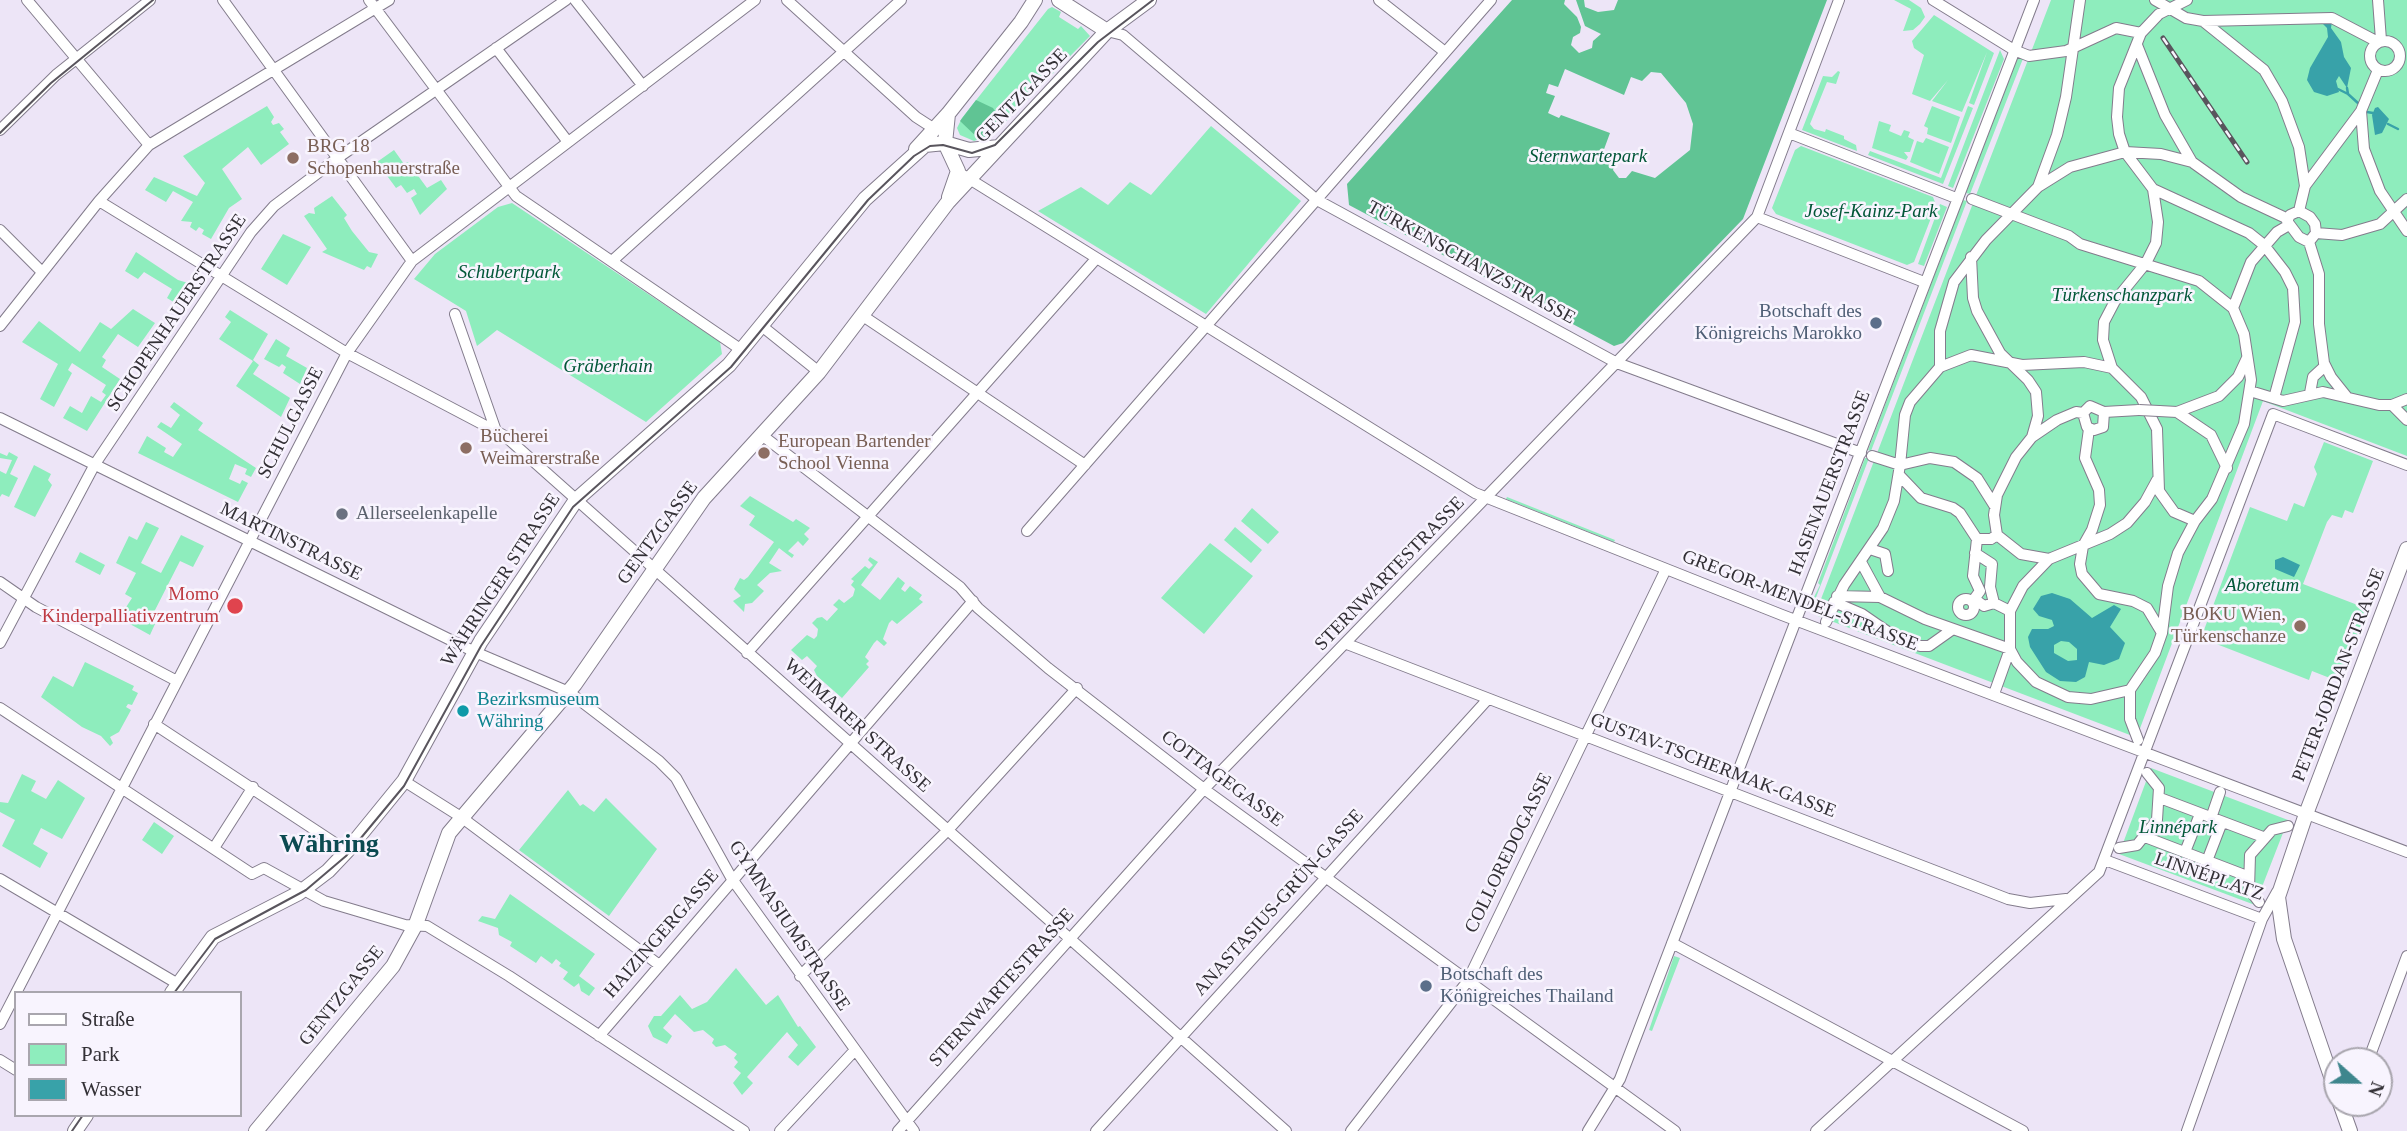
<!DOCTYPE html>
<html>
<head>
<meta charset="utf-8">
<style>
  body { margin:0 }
  #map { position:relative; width:2407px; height:1131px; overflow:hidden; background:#ede5f7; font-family:"Times New Roman",serif }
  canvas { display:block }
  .legend { position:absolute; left:14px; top:991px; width:228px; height:126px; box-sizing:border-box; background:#f8f4fe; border:2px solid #a9a6ae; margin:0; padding:9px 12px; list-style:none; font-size:21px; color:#333036 }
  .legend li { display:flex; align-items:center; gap:14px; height:35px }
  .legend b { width:35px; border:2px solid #a9a6ae }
  .north { position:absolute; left:2323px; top:1047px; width:70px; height:70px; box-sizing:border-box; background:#f8f4fe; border:2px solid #a9a6ae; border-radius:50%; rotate:111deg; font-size:19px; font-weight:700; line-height:28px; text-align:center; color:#333036 }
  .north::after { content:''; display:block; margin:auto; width:24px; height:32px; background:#3e868d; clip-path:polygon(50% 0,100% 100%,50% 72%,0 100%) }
</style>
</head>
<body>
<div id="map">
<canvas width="2407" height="1131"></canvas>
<ul class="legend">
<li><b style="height:9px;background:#fff"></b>Straße</li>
<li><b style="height:19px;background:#8eedbd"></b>Park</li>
<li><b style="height:19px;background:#38a2a9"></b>Wasser</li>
</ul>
<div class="north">N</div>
</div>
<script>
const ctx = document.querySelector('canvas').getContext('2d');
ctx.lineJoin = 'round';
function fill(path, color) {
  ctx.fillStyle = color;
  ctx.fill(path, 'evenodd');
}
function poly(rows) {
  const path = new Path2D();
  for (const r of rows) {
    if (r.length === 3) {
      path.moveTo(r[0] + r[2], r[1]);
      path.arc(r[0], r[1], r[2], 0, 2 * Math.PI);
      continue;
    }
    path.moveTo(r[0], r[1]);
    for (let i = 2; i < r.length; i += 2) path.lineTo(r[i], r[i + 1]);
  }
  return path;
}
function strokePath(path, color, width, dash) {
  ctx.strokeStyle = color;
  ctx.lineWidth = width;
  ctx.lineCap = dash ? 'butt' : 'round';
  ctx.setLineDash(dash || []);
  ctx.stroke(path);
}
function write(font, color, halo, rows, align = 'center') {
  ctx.font = font + ' "Times New Roman",serif';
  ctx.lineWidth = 5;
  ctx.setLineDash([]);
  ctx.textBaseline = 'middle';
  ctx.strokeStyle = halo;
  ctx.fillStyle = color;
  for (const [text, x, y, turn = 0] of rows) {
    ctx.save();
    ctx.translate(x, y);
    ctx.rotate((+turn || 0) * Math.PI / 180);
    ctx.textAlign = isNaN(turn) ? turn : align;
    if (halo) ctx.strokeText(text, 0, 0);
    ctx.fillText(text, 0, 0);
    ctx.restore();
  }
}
fill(poly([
  [1894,0,1909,0,1921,8,1925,17,1920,24,1913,30,1903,31,1911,9],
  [2051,0,2407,0,2407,456,2263,401,2139,731,2130,735,1857,631,1858,628,1854,626,1852,629,1818,616,1816,612],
  [1052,7,1061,12,1059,17,1078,29,1081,26,1090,36,1000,127,995,123,988,129,993,134,974,141,960,135,957,128,962,118,1048,9],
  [1934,15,1994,53,1974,105,1969,103,1987,52,1962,112,1932,101,1948,80,1930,101,1912,94,1924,55,1914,48,1912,41],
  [2000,50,2004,59,1953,188,1948,186],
  [2019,54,2024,56,1970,194,1966,193],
  [1838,71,1840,72,1836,84,1827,82,1810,124,1814,129,1825,132,1826,129,1844,136,1844,139,1856,145,1857,151,1802,130,1823,76,1832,77],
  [267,106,274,117,271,122,273,125,279,123,284,129,280,132,289,144,261,165,248,147,222,169,242,199,229,208,211,239,202,234,204,230,199,227,196,231,190,227,192,222,181,221,193,202,173,191,166,202,145,190,154,177,197,196,205,183,183,156],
  [1932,106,1960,117,1951,143,1927,134,1928,128,1924,126],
  [1968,106,1973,108,1943,184,1868,155,1870,151,1941,178],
  [1879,121,1891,125,1889,131,1901,136,1904,130,1910,132,1908,137,1914,140,1910,152,1904,152,1908,157,1906,160,1872,148],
  [1211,126,1301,201,1206,314,1038,211,1081,187,1108,205,1130,182,1151,195],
  [1926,138,1949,147,1939,174,1910,162,1917,141,1923,143],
  [1801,146,1933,197,1936,205,1914,262,1907,265,1776,214,1772,208,1795,150],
  [394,150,404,164,408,162,427,188,441,180,447,189,420,215,411,198,417,194,414,189,407,193,401,185,396,188,377,162],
  [332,196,347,215,344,218,352,231,369,252,378,254,371,268,367,266,364,270,322,252,327,249,304,216,309,213,315,214,314,208],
  [1963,200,1967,201,1871,451,1868,450],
  [512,203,720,342,722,354,646,422,497,330,477,346,466,311,414,279,435,254,498,207],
  [1940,204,1947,207,1924,266,1918,264],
  [283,234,311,247,287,285,261,269],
  [136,252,178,280,188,283,175,303,167,298,172,289,144,272,138,279,125,271],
  [133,309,155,323,138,347,118,334,102,357,106,360,102,367,120,379,87,431,63,418,70,406,82,413,91,396,101,402,106,395,102,392,106,385,72,363,68,370,72,373,54,407,40,399,58,364,22,342,39,321,80,352,100,322,111,329],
  [230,310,268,334,253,360,259,365,253,374,290,398,281,417,236,386,253,361,219,339,231,322,225,317],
  [276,339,290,348,286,356,307,368,300,384,283,373,286,367,282,364,279,367,264,359],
  [174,402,203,423,198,430,256,468,251,477,245,474,247,469,235,464,229,479,240,484,242,480,248,483,238,502,138,453,147,436,166,448,164,452,173,457,182,444,157,427,161,422,171,428,180,415,170,407],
  [2324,442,2373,461,2353,513,2345,510,2342,518,2332,515,2327,522,2303,584,2368,609,2340,682,2312,671,2309,680,2201,638,2250,507,2287,521,2294,503,2304,507,2317,474,2314,467],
  [9,452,18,457,10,474,18,478,9,497,2,494,0,497,0,471,6,474,12,460,0,458,0,453,7,456],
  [1865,458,1869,458,1812,608,1808,609,1820,585,1818,583],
  [34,465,51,474,48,480,52,485,35,517,14,507],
  [750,496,793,522,796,519,810,528,804,534,809,539,803,546,798,541,788,551,794,555,792,558,779,548,769,563,782,571,770,573,757,585,764,591,752,603,745,604,744,612,733,601,741,596,734,589,740,578,744,580,748,577,774,542,749,525,755,516,740,506],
  [1507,497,1615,540,1614,542,1506,499],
  [1252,508,1279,532,1268,544,1241,521],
  [146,522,159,528,141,563,161,573,181,535,204,546,193,567,180,561,153,614,143,609,140,617,155,624,150,635,119,618,132,598,125,594,136,573,116,563,129,536,137,540],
  [1235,527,1262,550,1251,563,1224,540],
  [1210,543,1253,576,1204,634,1161,598],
  [80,552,105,565,100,575,75,562],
  [870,557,878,562,861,585,880,600,898,577,905,583,901,589,905,592,910,586,922,595,919,599,923,602,897,624,892,620,889,623,883,639,887,643,884,646,877,640,874,643,865,657,869,661,866,664,869,667,842,698,817,676,814,670,817,666,807,656,802,660,791,650,807,635,814,639,817,636,818,629,812,623,817,618,822,617,827,621,838,609,833,605,839,599,844,603,853,596,855,589,851,585,854,581,851,579,865,566,869,569,873,565,868,560],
  [85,662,134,686,132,690,138,693,132,705,128,704,126,707,131,710,119,732,110,737,113,743,110,746,101,736,82,727,41,697,53,676,73,687],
  [2151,768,2288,820,2255,905,2119,854],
  [22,774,36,781,31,791,46,799,58,780,85,798,62,839,41,828,33,844,48,853,40,868,2,846,15,820,0,812,0,802,8,803],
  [568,790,580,806,583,804,594,812,606,798,657,849,609,916,519,850],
  [154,822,174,836,162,854,142,840],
  [510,894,595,954,579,976,595,988,589,996,581,991,579,983,574,987,563,979,568,972,559,966,561,963,556,959,552,964,541,956,536,963,510,946,512,942,499,935,498,928,478,921,482,916,495,919],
  [1674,956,1680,958,1652,1031,1649,1030],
  [736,968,766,1005,778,995,798,1027,800,1026,816,1047,798,1066,788,1057,798,1045,787,1032,747,1077,753,1083,742,1095,733,1083,741,1073,734,1067,738,1062,734,1058,737,1054,725,1045,716,1047,712,1043,714,1039,703,1030,694,1032,675,1014,663,1028,672,1036,667,1044,653,1037,648,1026,654,1016,661,1016,680,995,692,1009,707,1002]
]), '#8eedbd');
fill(poly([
  [1512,0,1565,0,1564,4,1577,17,1581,27,1580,33,1573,37,1571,45,1579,53,1592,48,1593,41,1601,34,1585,26,1576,0,1584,0,1585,7,1598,12,1614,10,1618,0,1827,0,1743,219,1623,343,1614,346,1349,205,1347,184],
  [1565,69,1624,95,1631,77,1642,81,1651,72,1661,73,1686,103,1693,124,1690,150,1655,178,1632,171,1626,178,1619,178,1613,170,1615,162,1613,156,1603,152,1610,133,1561,115,1559,118,1548,113,1555,96,1546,93,1549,84,1558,87],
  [976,100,993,108,1003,124,1000,127,995,123,988,129,993,134,981,141,960,121]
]), '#60c494');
fill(poly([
  [2319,20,2332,21,2331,28,2341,42,2344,57,2351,68,2347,88,2339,76,2336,81,2339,92,2327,96,2314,92,2307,80,2310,68,2328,37,2327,28],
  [2378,107,2389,119,2382,133,2375,135,2372,115,2375,108],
  [2283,557,2300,565,2294,577,2275,569,2275,560],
  [2052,593,2070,599,2092,618,2114,605,2121,609,2110,627,2125,643,2119,659,2104,665,2089,662,2085,677,2076,682,2060,681,2046,672,2030,647,2028,637,2032,629,2048,629,2054,626,2052,620,2039,616,2033,609,2041,596],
  [2061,641,2069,642,2077,649,2077,660,2068,661,2054,653,2054,645]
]), '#38a2a9');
strokePath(poly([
  [2347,88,2348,94,2359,104],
  [2338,89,2348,94],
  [2367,112,2373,113],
  [2388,124,2398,129]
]), '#38a2a9', 2.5);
const minor = poly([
  [27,0,149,145],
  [223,0,412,261],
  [369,0,516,196,743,351],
  [575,0,643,86],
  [787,0,916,117,933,128],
  [1379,0,1445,52],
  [1933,0,2014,50,2029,56,2066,51,2116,28,2141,33],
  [2155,0,2186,18,2203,21,2264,70,2282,101,2299,147,2305,186],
  [2187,0,2159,14,2141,33,2119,88,2117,117,2119,134,2125,152,2153,189,2249,233,2264,245,2285,272,2293,288,2295,322,2274,398],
  [2378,0,2381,40],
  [2203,21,2332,18,2376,41],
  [1107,31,1123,35,1317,200,1617,363,1861,453],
  [2385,56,15],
  [2137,45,2165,115,2192,162,2241,197,2288,219],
  [496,48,568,142],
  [2378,70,2361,111,2364,149,2380,191,2407,231],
  [0,130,56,75,150,0],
  [1789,133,1956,198],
  [963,175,1475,493,1782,615,2407,852],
  [2038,187,2057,135,2066,97,2080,0],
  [1972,199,2069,236,2080,244,2199,281,2233,308,2244,334,2251,380,2244,424,2212,499,2195,521,2178,553,2168,586,2162,633,2155,653,2130,690,2130,719,2138,740],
  [99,201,347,353,505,436,1286,1131],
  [2299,211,2305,186,2361,111],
  [2299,211,2310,217,2315,224,2316,233,2309,242,2299,237,2287,221,2290,215,2299,211],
  [1757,217,1924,282],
  [0,230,42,272],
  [2316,233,2342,235,2380,224,2407,199],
  [2309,242,2319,274,2319,324,2324,363,2331,377,2347,397],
  [1971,257,1973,298,1977,311,2000,353,2028,380,2036,392,2038,416,2032,437],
  [612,261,901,0],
  [2233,308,2251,262,2277,232,2289,225],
  [455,314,496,431],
  [863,316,1085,465],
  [0,326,99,201,149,145,389,0],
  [763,327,819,372],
  [1940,367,1940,331,1954,282,1986,240,2038,187,2070,167,2125,152,2161,154,2192,162],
  [2112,368,2103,340,2104,322,2115,301,2146,263,2156,243,2158,222,2153,189],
  [2250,391,2283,401,2323,392,2379,405,2392,405,2407,399],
  [2310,393,2313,377,2325,366],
  [2392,405,2407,420],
  [2139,410,2104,412,2090,406,2083,413,2076,412,2057,420,2032,437,2016,457,1997,495,1994,515,1997,535,2021,554,2049,559,2110,534,2127,523,2145,502,2157,480],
  [2159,411,2177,412,2219,396,2238,377,2247,358],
  [2177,412,2211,435,2227,468],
  [2083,413,2087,427,2094,430,2103,427,2104,412],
  [0,418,475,652,569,692,659,761,676,778,732,879,914,1131],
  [2089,429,2085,458,2099,490,2100,505,2092,530,2083,546,2080,564,2082,574,2099,594,2133,601,2147,608,2162,633],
  [763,436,960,587,978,608,1048,668,1204,789,1675,1131],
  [1872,456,1900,465,1905,415,1910,402,1940,367,1971,355,2022,365,2084,362,2112,368,2141,397,2157,429,2159,491,2174,512,2195,521],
  [1900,476,1921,498,1953,508,1960,513,1977,539,1991,539,1997,535],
  [1027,531,1491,0],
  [1870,549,1885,554,1888,571],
  [1975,553,1992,564,1990,587,1994,603],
  [2049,559,2023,586,2010,611,2010,649,2017,662,2036,682,2068,697,2091,699,2130,690],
  [1861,562,1880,597],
  [0,582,36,607,177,681],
  [1837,596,1880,597,1925,619,2010,649,1994,694],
  [1966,607,8],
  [1976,600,1984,606,1994,603,2010,611],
  [1834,602,1862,614,1891,634,1920,646,1929,646,1953,629],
  [1972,602,1980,591,1973,576,1977,539],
  [1826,622,1844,585,1883,528,1894,501,1900,465,1930,458,1954,462,1977,478,1994,505],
  [0,643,95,464,251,232,274,206,339,157,566,0],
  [1347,644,2008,899,2030,903,2066,899],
  [747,653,1095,260],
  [0,708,252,874,264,868,324,901,405,925,427,926,509,976,744,1131],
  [154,724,347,851],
  [404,781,461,817,658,964],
  [2160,798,2263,837],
  [2211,818,2220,792],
  [2145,837,2247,876],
  [214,848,253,787],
  [2119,848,2137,845,2157,820,2159,788,2147,773],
  [2185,852,2200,814],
  [2105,860,2262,919],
  [2207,861,2222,822],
  [0,879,178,984],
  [2259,902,2249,889,2250,855,2272,830,2288,826],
  [1672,943,2023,1131],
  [800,976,948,830,1077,688],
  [16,993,347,353,412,261,755,0],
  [0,1024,16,993],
  [599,1036,973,601],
  [0,1060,16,1070],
  [2368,1061,2407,956],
  [780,1131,855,1050],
  [898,1131,1204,789,1757,217,1839,0],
  [1096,1131,1488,699],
  [1351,1131,1467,982,1666,569],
  [1588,1131,1620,1079,2034,0],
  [1816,1131,2099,872,2273,414,2407,465],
  [2187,1131,2262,919,2277,892]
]);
const major = poly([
  [1059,0,1107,31],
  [948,114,945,143,958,171,949,197],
  [916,149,948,114,1021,22,1035,0],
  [172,993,213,937,299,893,328,871,347,851,404,781,481,641,576,500,729,365,865,199,925,145,945,143,969,150,999,147],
  [2337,1094,2284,939,2278,897,2306,814,2407,549],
  [2340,1103,2350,1131],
  [75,1131,86,1115],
  [256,1131,393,966,416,924,449,833,575,684,704,498,819,372,948,202,1107,31,1149,0]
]);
strokePath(minor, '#837c8c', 12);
strokePath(major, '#837c8c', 16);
strokePath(minor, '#fff', 10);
strokePath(major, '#fff', 14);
strokePath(poly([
  [0,133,51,83,153,0],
  [174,993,215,939,306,890,346,856,404,786,481,646,573,507,731,367,868,200,914,156,930,146,943,145,972,153,995,145,1098,42,1153,0],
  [72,1131,83,1115]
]), '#59555d', 2);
const rail = poly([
  [2163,38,2247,162]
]);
strokePath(rail, '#59555d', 5);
strokePath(rail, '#f8f4fe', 2.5, [8]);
const minorBridge = poly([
  [2139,410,2159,411]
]);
strokePath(minorBridge, '#837c8c', 12, []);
strokePath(minorBridge, '#fff', 10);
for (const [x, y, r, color] of [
  [293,158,7,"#8d6e63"],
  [1876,323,7,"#5c6f8a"],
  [466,448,7,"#8d6e63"],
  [764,453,7,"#8d6e63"],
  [342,514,7,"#6b7280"],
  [235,606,9,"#e0444e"],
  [2300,626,7,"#8d6e63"],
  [463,711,7,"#0f9aa8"],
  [1426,986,7,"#5c6f8a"]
]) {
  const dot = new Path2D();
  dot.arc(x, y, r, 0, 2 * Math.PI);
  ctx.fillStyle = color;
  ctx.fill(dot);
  strokePath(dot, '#f8f4fe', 2.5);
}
write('19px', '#333036', '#f8f4fe', [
  ["GENTZGASSE",1022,96,-46],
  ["TÜRKENSCHANZSTRASSE",1471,263,29],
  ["SCHOPENHAUERSTRASSE",177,313,-56],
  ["SCHULGASSE",291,423,-63],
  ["HASENAUERSTRASSE",1830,483,-69],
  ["GENTZGASSE",658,533,-54],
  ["MARTINSTRASSE",291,542,26],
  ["STERNWARTESTRASSE",1390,574,-46],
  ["WÄHRINGER STRASSE",501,580,-57],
  ["GREGOR-MENDEL-STRASSE",1800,601,21],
  ["PETER-JORDAN-STRASSE",2339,675,-69],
  ["WEIMARER STRASSE",857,726,42],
  ["GUSTAV-TSCHERMAK-GASSE",1713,766,21],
  ["COTTAGEGASSE",1222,779,37],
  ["COLLOREDOGASSE",1509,853,-64],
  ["LINNÉPLATZ",2209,877,19],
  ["ANASTASIUS-GRÜN-GASSE",1279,903,-48],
  ["GYMNASIUMSTRASSE",789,926,56],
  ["HAIZINGERGASSE",662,934,-49],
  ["STERNWARTESTRASSE",1002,988,-48],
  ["GENTZGASSE",342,996,-51]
]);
write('19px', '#785e54', '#f8f4fe', [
  ["BRG 18",307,147],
  ["Schopenhauerstraße",307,169],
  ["Bücherei",480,437],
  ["Weimarerstraße",480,459],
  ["European Bartender",778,442],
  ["School Vienna",778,464],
  ["BOKU Wien,",2286,615,"right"],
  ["Türkenschanze",2286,637,"right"]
], 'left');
write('italic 19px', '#025738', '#f8f4fe', [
  ["Sternwartepark",1588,157],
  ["Josef-Kainz-Park",1871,212],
  ["Schubertpark",509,273],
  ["Türkenschanzpark",2122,296],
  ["Gräberhain",608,367],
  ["Aboretum",2262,586],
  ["Linnépark",2178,828]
]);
write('19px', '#4e5e75', '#f8f4fe', [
  ["Botschaft des",1862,312],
  ["Königreichs Marokko",1862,334],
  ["Botschaft des",1440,975,"left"],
  ["Königreiches Thailand",1440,997,"left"]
], 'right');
write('19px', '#5b616d', '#f8f4fe', [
  ["Allerseelenkapelle",356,514]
], 'left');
write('19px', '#be3a42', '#f8f4fe', [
  ["Momo",219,595],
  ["Kinderpalliativzentrum",219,617]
], 'right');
write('19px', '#0d838f', '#f8f4fe', [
  ["Bezirksmuseum",477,700],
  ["Währing",477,722]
], 'left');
write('bold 26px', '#0c4b51', '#f8f4fe', [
  ["Währing",329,845]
]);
</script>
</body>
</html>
